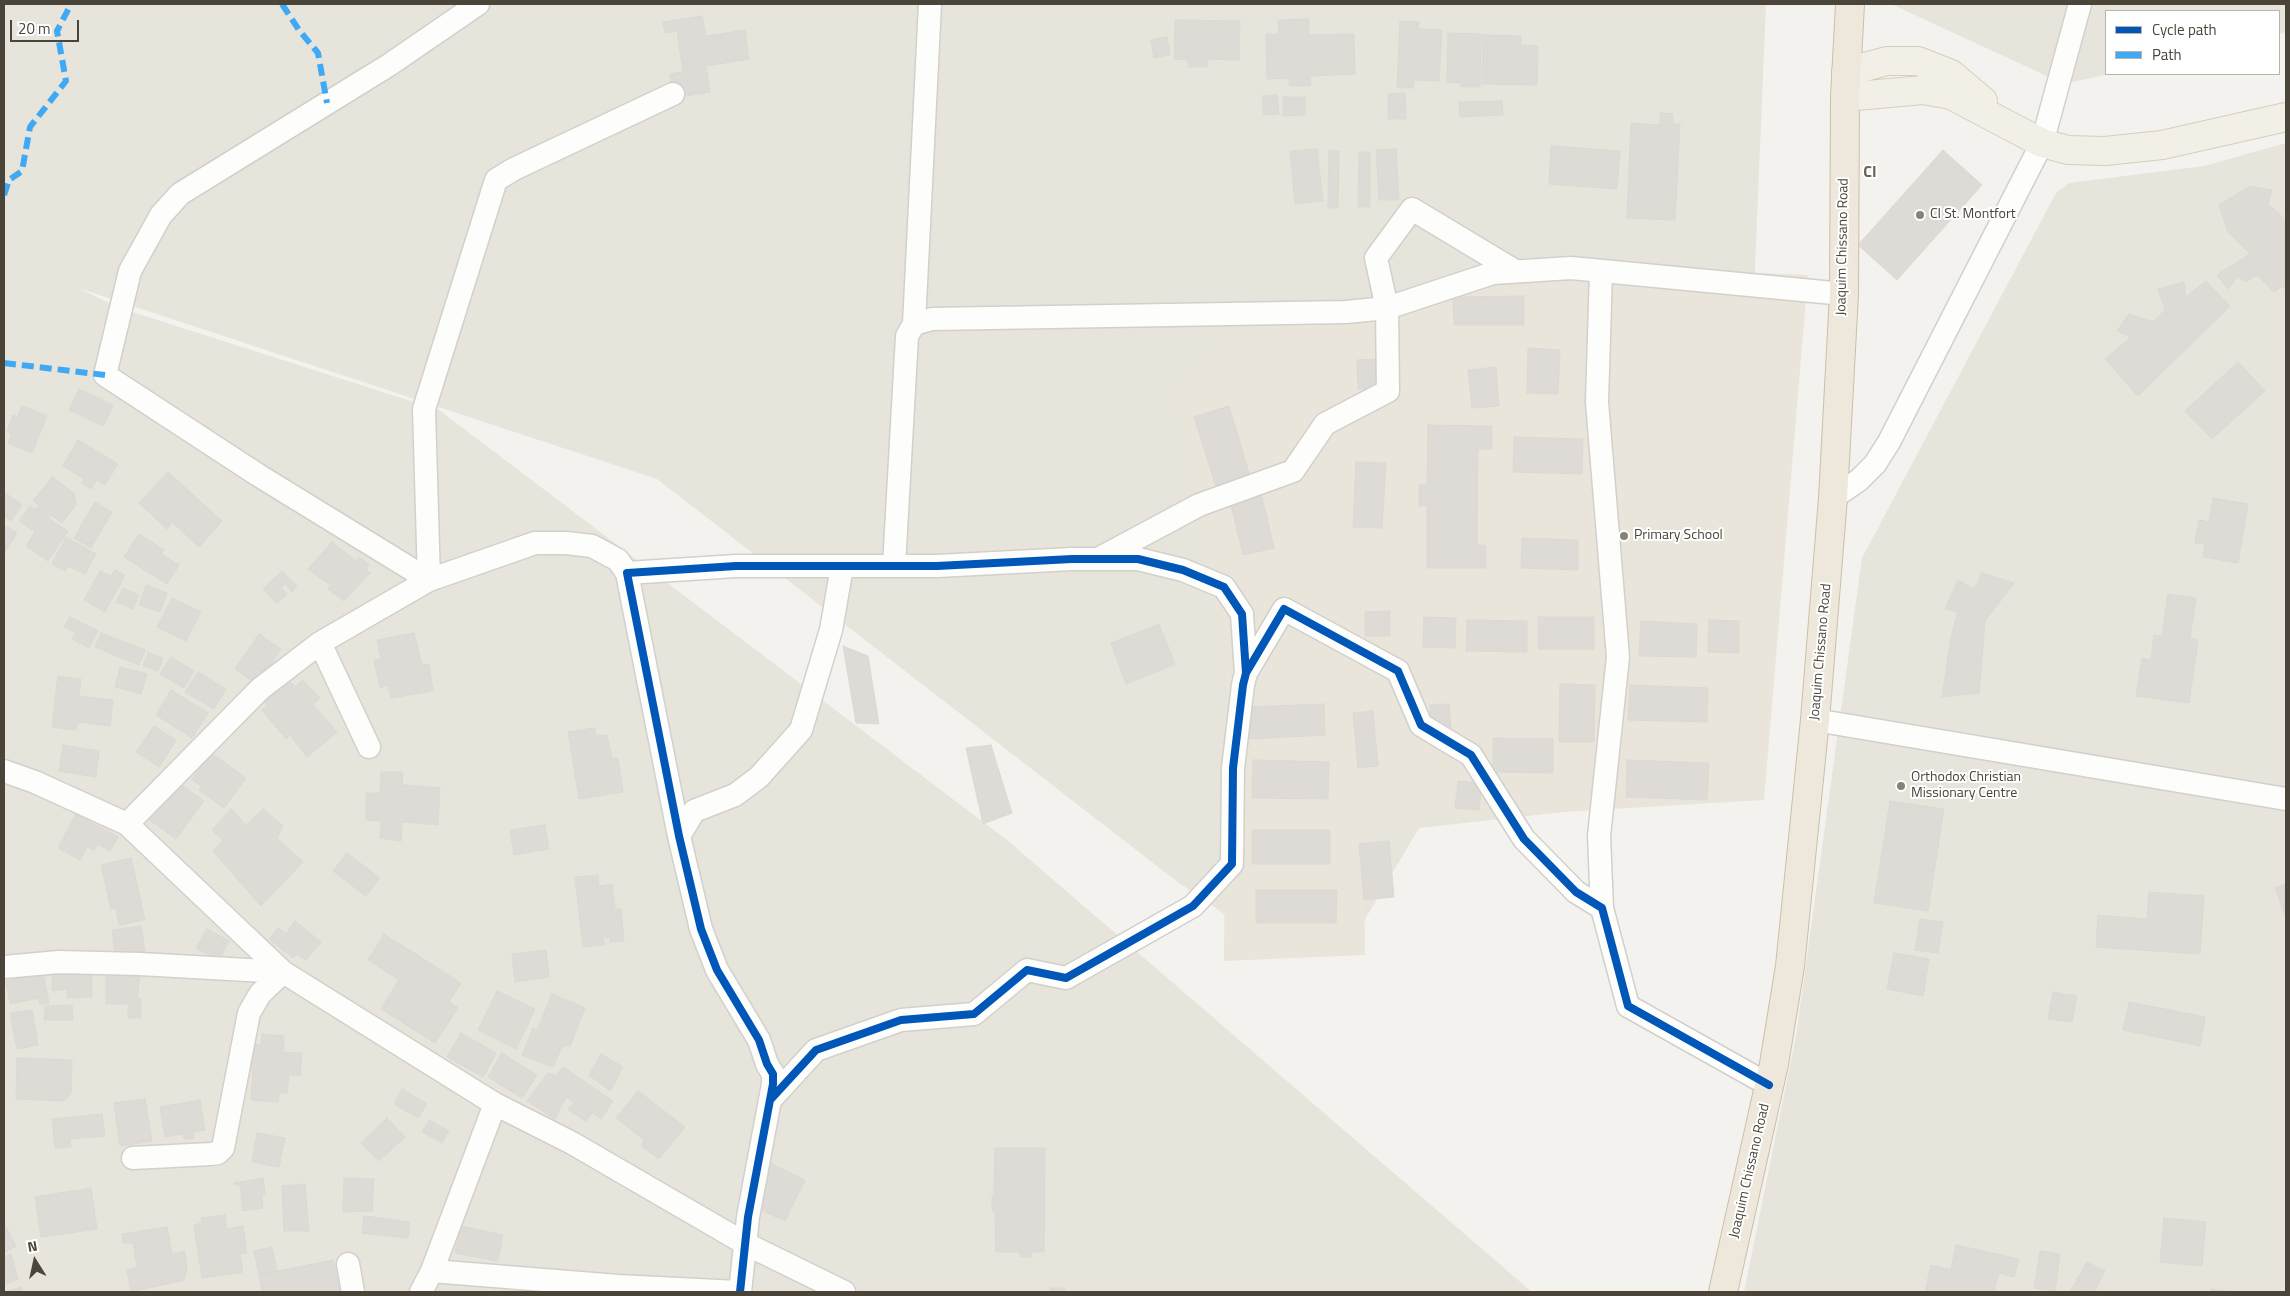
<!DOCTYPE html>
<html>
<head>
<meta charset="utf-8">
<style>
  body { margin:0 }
  #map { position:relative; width:2290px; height:1296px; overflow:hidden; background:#f4f2ee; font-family:"Titillium Web",sans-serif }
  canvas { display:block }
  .frame { position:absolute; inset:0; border:5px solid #4b4439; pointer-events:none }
  .legend { position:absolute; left:2105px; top:10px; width:175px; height:65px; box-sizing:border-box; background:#fff; border:1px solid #b7b4b0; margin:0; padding:6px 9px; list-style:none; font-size:15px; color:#4b4439 }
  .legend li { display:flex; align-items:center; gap:10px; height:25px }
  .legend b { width:25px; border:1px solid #b7b4b0 }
  .north { position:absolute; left:10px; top:1236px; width:50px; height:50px; -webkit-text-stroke:4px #fff; paint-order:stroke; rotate:350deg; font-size:14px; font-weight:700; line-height:20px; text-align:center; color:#4b4439 }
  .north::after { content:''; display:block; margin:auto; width:18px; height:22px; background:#4b4439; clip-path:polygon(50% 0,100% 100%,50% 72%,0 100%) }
  .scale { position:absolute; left:10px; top:20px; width:69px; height:22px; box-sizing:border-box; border:2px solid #4b4439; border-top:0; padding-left:6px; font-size:15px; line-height:18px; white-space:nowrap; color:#4b4439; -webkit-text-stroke:4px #fff; paint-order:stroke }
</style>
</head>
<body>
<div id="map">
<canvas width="2290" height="1296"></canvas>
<div class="frame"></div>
<ul class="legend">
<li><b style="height:6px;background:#0057b8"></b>Cycle path</li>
<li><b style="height:6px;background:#3fa9f5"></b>Path</li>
</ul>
<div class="north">N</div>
<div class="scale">20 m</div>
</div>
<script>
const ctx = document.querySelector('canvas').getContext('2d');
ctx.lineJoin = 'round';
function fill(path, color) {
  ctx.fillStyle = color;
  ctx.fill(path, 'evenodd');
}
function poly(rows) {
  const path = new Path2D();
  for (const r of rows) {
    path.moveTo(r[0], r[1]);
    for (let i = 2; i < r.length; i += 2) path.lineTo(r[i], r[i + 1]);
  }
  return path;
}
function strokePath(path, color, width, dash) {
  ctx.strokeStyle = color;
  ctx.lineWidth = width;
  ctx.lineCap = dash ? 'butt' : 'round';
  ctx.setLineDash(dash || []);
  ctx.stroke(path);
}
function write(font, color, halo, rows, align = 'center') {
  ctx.font = font + ' "Titillium Web",sans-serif';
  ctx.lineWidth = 4;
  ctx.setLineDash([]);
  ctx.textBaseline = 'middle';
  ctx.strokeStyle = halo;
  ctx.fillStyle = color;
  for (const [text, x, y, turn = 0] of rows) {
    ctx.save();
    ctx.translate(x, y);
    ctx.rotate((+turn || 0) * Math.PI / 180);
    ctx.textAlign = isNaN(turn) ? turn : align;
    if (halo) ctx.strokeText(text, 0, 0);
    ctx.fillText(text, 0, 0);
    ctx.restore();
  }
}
fill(poly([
  [4,4,1766,4,1733,793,1419,828,1358,931,1281,953,1175,880,657,479,78,288,120,308,439,410,1007,840,1532,1292,4,1292],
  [1891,4,2286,4,2286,32,2279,34,2279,11,2106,11,2106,74,2109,74,2064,84],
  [2286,143,2286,1292,1744,1292,1796,1036,1862,558,2056,193,2069,183,2204,166]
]), '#e7e4dc');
fill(poly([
  [1551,264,1808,275,1764,800,1363,824,1365,955,1224,961,1226,674,1179,389,1247,329]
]), '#eae5da');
const building = poly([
  [702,16,706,36,745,30,749,59,706,66,710,92,685,96,684,89,672,91,670,74,683,72,677,31,665,33,663,22,702,16],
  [1309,19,1309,35,1354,34,1355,74,1310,76,1311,86,1289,86,1289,78,1267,79,1266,34,1279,34,1278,20,1309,19],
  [1175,20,1240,21,1239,60,1207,59,1207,67,1188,67,1188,60,1174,59,1175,20],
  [1400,21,1419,22,1418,29,1442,30,1439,81,1414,80,1413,88,1397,88,1400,21],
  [1448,33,1481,34,1480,87,1461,87,1461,83,1447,82,1448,33],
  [1483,35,1521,36,1521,45,1538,46,1537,85,1482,84,1483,35],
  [1167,37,1170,55,1154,58,1151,40,1167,37],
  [1405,93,1406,119,1388,119,1388,94,1405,93],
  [1277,95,1279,114,1264,115,1262,96,1277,95],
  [1283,97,1305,97,1305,115,1283,116,1283,97],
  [1502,101,1503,115,1460,117,1459,102,1502,101],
  [1660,113,1673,114,1673,124,1680,124,1675,220,1627,218,1631,123,1660,125,1660,113],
  [1551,146,1620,151,1617,189,1549,184,1551,146],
  [1317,149,1323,201,1295,204,1290,151,1317,149],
  [1396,149,1399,200,1379,200,1376,150,1396,149],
  [1329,150,1339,151,1338,208,1328,208,1329,150],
  [1943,150,1982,185,1897,280,1858,245,1943,150],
  [1359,152,1370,152,1370,207,1358,207,1359,152],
  [2250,186,2272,190,2268,204,2286,220,2286,290,2282,286,2274,292,2257,275,2246,282,2238,276,2228,289,2217,275,2250,254,2228,232,2219,205,2250,186],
  [2206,281,2230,306,2138,396,2105,359,2131,337,2117,331,2129,314,2153,322,2165,310,2158,289,2184,282,2186,297,2206,281],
  [1524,296,1524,325,1454,325,1453,297,1524,296],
  [1528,348,1560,350,1558,394,1527,393,1528,348],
  [1381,359,1381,388,1358,389,1357,360,1381,359],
  [2238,362,2265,391,2212,439,2185,411,2238,362],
  [1496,367,1499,406,1472,408,1468,370,1496,367],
  [79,389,113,405,103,426,69,410,79,389],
  [22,406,47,416,32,453,8,443,12,434,7,432,13,415,17,417,22,406],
  [1229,406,1252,483,1218,493,1194,417,1229,406],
  [1428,425,1492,426,1492,449,1478,449,1477,545,1486,545,1486,568,1427,568,1427,506,1419,506,1419,485,1427,485,1428,425],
  [1514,437,1583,439,1582,474,1513,472,1514,437],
  [78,440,118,464,105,485,96,480,91,489,81,483,84,479,63,466,78,440],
  [1356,462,1386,463,1382,528,1353,527,1356,462],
  [168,472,222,521,199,547,172,522,167,529,139,503,168,472],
  [52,477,74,493,76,505,62,523,51,515,48,518,35,509,39,505,33,501,52,477],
  [4,492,22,505,11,521,4,516,4,492],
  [1261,493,1274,548,1243,555,1230,500,1261,493],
  [2213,498,2248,504,2238,563,2203,557,2205,544,2195,543,2199,520,2209,522,2213,498],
  [95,502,112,512,91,548,74,538,95,502],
  [30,506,68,531,48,561,26,546,35,532,19,521,30,506],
  [4,525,17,533,4,554,4,525],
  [139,534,164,550,161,554,179,565,167,584,124,557,139,534],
  [66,537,96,554,85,574,68,566,65,571,52,564,66,537],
  [1522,538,1578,540,1578,570,1521,568,1522,538],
  [332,542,356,561,359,557,369,565,366,570,370,573,344,601,328,589,330,585,308,569,332,542],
  [115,570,125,575,105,612,84,600,100,571,111,576,115,570],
  [282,571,297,586,292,592,285,584,281,588,287,594,277,604,263,589,282,571],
  [1982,573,2014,583,1985,621,1979,693,1942,697,1951,637,1958,612,1945,609,1958,580,1974,589,1982,573],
  [146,585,167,593,160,612,139,605,146,585],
  [123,588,139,595,133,609,116,602,123,588],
  [2168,594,2196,598,2190,638,2198,640,2189,703,2136,696,2142,658,2151,660,2154,635,2162,636,2168,594],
  [172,598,201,612,186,641,157,627,172,598],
  [1390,611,1390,636,1365,636,1365,612,1390,611],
  [70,617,98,631,89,648,72,639,76,633,64,627,70,617],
  [1424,617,1456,618,1455,648,1423,647,1424,617],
  [1538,617,1594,617,1594,649,1538,649,1538,617],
  [1467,620,1527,621,1527,652,1466,651,1467,620],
  [1709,620,1739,621,1739,653,1708,652,1709,620],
  [1641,621,1697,624,1696,657,1639,656,1641,621],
  [1159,624,1175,664,1126,684,1111,643,1159,624],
  [101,633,145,650,139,665,95,647,101,633],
  [414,633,422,665,429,664,433,691,391,698,388,685,380,688,374,660,381,659,377,640,414,633],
  [259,634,281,649,257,684,235,669,259,634],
  [843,646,868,656,879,724,856,723,843,646],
  [148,653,163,658,158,671,143,665,148,653],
  [171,657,194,671,184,688,160,674,171,657],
  [120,667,147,674,141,694,115,687,120,667],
  [198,672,226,689,214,709,185,692,198,672],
  [58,676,81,679,79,696,113,700,110,726,77,722,76,730,52,727,58,676],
  [288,680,295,687,302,680,320,698,313,705,337,732,307,757,290,735,286,739,262,710,267,706,263,700,288,680],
  [1560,684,1595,685,1594,742,1559,742,1560,684],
  [1630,685,1708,688,1707,722,1628,720,1630,685],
  [171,690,208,713,192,738,156,715,171,690],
  [1324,704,1325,735,1249,739,1247,707,1324,704],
  [1449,704,1451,729,1431,730,1430,705,1449,704],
  [1373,711,1378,766,1358,768,1353,713,1373,711],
  [154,726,176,740,159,767,136,752,154,726],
  [595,728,596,736,607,735,612,759,618,758,623,792,579,799,568,732,595,728],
  [1493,738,1553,739,1553,773,1493,772,1493,738],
  [63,745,99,751,96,777,59,771,63,745],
  [991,745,1012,813,983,824,966,748,991,745],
  [211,753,246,778,224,808,199,790,202,787,192,779,211,753],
  [1253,760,1329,762,1328,799,1252,798,1253,760],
  [1627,760,1709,763,1707,800,1626,797,1627,760],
  [381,772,403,772,402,785,440,788,438,825,402,822,401,841,380,838,381,821,366,820,366,793,380,793,381,772],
  [175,780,204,801,176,839,147,818,175,780],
  [1458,781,1482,783,1479,810,1455,808,1458,781],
  [1890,801,1944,809,1928,911,1874,903,1890,801],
  [231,809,246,825,263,809,283,826,277,838,303,862,261,906,213,851,223,840,212,830,231,809],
  [76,814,118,837,110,851,98,844,94,850,87,847,80,860,58,848,76,814],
  [545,825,549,849,514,855,510,830,545,825],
  [1252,830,1330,830,1330,864,1252,864,1252,830],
  [1389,841,1394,897,1364,900,1359,844,1389,841],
  [347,853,380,878,366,896,333,871,347,853],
  [131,858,145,920,119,925,116,908,111,909,101,865,131,858],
  [598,875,599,886,612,884,615,909,621,909,624,941,610,942,610,937,602,938,605,945,583,947,575,877,598,875],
  [2286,884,2286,918,2275,888,2286,884],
  [1256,890,1337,890,1336,923,1256,923,1256,890],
  [2149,892,2204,896,2200,954,2096,947,2098,915,2147,919,2149,892],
  [1920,919,1943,922,1938,953,1915,950,1920,919],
  [295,921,321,942,306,960,297,954,293,958,269,939,278,928,286,934,295,921],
  [141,926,145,951,115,955,112,930,141,926],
  [207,929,229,941,219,960,196,948,207,929],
  [384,934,461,983,449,1002,458,1008,435,1043,381,1009,399,980,368,960,384,934],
  [546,950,549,977,515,982,512,954,546,950],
  [1894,953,1929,959,1923,996,1887,989,1894,953],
  [52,967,92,968,92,997,67,998,67,989,52,991,52,967],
  [43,974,49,1003,40,1005,39,998,10,1004,6,981,43,974],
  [106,976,140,976,137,998,141,999,141,1018,128,1018,128,1004,106,1004,106,976],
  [497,991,535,1009,516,1049,478,1030,497,991],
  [2053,992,2077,996,2072,1022,2048,1019,2053,992],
  [552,994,585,1008,570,1046,562,1046,553,1067,522,1055,533,1028,537,1030,552,994],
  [2129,1002,2205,1017,2200,1046,2123,1030,2129,1002],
  [72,1005,73,1020,44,1020,45,1006,72,1005],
  [32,1010,38,1045,17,1049,10,1013,32,1010],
  [461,1033,496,1053,483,1077,447,1057,461,1033],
  [262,1034,284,1036,283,1052,302,1053,300,1076,289,1075,287,1093,279,1093,278,1102,251,1100,253,1071,247,1071,249,1044,261,1045,262,1034],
  [502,1053,537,1075,522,1098,488,1077,502,1053],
  [601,1054,623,1067,610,1091,589,1075,601,1054],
  [17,1058,72,1060,71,1094,64,1101,16,1099,17,1058],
  [563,1067,613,1101,601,1119,592,1113,586,1121,568,1110,574,1102,566,1097,555,1119,527,1101,548,1073,556,1076,563,1067],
  [402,1089,427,1104,418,1118,394,1104,402,1089],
  [638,1091,685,1127,659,1159,642,1146,644,1140,616,1118,638,1091],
  [145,1099,152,1141,120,1146,114,1103,145,1099],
  [200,1100,205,1130,193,1132,194,1138,184,1139,183,1134,165,1137,160,1107,200,1100],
  [102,1114,105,1136,70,1139,71,1147,55,1148,52,1119,102,1114],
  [387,1118,405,1137,379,1161,361,1143,387,1118],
  [429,1120,449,1131,442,1143,422,1132,429,1120],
  [257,1133,285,1138,279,1167,252,1162,257,1133],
  [995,1148,1045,1148,1044,1252,1032,1252,1032,1257,1021,1257,1019,1252,996,1252,995,1212,992,1210,992,1196,994,1196,995,1148],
  [772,1164,805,1180,785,1221,752,1206,772,1164],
  [263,1178,265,1194,262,1195,263,1208,243,1211,240,1185,235,1185,234,1183,263,1178],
  [344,1178,374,1179,372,1211,343,1212,344,1178],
  [305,1184,309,1231,284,1231,282,1186,305,1184],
  [91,1188,97,1229,41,1237,35,1197,91,1188],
  [225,1215,227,1229,243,1226,247,1253,240,1254,243,1272,202,1278,194,1225,202,1223,201,1218,225,1215],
  [364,1216,410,1222,408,1238,362,1233,364,1216],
  [2164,1218,2206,1222,2202,1266,2160,1262,2164,1218],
  [461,1226,503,1235,498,1261,455,1253,461,1226],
  [6,1227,16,1246,4,1253,4,1228,6,1227],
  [167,1227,172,1254,185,1251,187,1269,184,1280,131,1292,127,1270,137,1267,133,1243,123,1243,122,1234,167,1227],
  [1956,1245,2019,1259,2014,1277,1999,1273,1994,1292,1925,1292,1931,1265,1951,1270,1956,1245],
  [272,1247,277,1271,259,1275,254,1251,272,1247],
  [2040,1251,2060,1254,2055,1291,2034,1288,2040,1251],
  [11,1254,18,1279,4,1285,4,1257,11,1254],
  [333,1260,340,1292,262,1292,259,1275,333,1260],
  [2087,1262,2105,1271,2094,1292,2070,1292,2087,1262],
  [21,1287,23,1292,5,1292,21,1287],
  [1050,1288,1065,1288,1065,1292,1050,1292,1050,1288],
  [2211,1289,2236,1292,2211,1292,2211,1289]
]);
fill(building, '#dedbd6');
strokePath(building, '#dcd9d4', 1);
const minor = poly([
  [1601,271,1597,402,1618,657,1599,836,1602,908],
  [914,324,930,4],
  [1833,498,1859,480,1875,464,1889,442,2042,143,2080,4],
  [1102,557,1199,505,1293,471,1325,424,1388,391,1387,308,1376,258,1412,209,1515,271],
  [894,566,907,336,914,324,932,319,1346,312,1387,308,1493,273,1571,268,1844,294],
  [429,580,258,475,105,375,130,271,161,215,180,194,389,65,478,4],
  [429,580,424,409,496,180,514,169,673,94],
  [320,643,369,747],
  [1815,720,2286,799],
  [4,771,35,782,127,824,283,972,495,1104,572,1143,746,1244,844,1292],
  [127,824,260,689,320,643,429,580,535,543,566,543,592,546,618,560,627,573],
  [679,836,694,811,735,795,759,777,801,730,831,630,842,567],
  [4,967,59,962,140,964,283,972],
  [770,1100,816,1050,901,1020,974,1014,1027,970,1066,978,1193,906,1232,864,1233,768,1243,685,1246,673,1284,609,1398,671,1421,725,1471,755,1524,839,1576,892,1602,908,1628,1006,1769,1085],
  [495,1104,432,1271,618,1286,738,1292],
  [133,1158,211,1154,218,1153,223,1148,249,1013,260,994,283,972],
  [348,1264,353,1292],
  [421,1292,432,1271],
  [740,1292,748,1217,773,1084,773,1074,767,1064,759,1040,717,970,701,929,679,836,627,573,736,566,937,566,1072,559,1138,559,1183,570,1224,587,1242,614,1246,673]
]);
const major = poly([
  [1846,72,1887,61,1918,61,1951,74,1983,101],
  [1845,97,1923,90,1951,95,2042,143,2068,150,2105,151,2162,145,2286,117]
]);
const highway = poly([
  [1723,1292,1774,1064,1790,966,1815,720,1833,498,1844,294,1845,97,1850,4]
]);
strokePath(minor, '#d2d0cb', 25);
strokePath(major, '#d6cebb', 30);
strokePath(highway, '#ccbfa9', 30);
strokePath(minor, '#fdfdfc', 22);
strokePath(major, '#f2efe6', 28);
strokePath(highway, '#ede8db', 28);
strokePath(poly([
  [282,4,299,30,318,53,327,103],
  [4,195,9,180,22,171,30,127,66,81,57,31,71,4],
  [4,363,105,375]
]), '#3fa9f5', 6, [12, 6]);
strokePath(poly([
  [770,1100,816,1050,901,1020,974,1014,1027,970,1066,978,1193,906,1232,864,1233,768,1243,685,1246,673,1284,609,1398,671,1421,725,1471,755,1524,839,1576,892,1602,908,1628,1006,1769,1085],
  [740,1292,748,1217,773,1084,773,1074,767,1064,759,1040,717,970,701,929,679,836,627,573,736,566,937,566,1072,559,1138,559,1183,570,1224,587,1242,614,1246,673]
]), '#0057b8', 8);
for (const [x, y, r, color] of [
  [1920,215,5,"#868178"],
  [1624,536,5,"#868178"],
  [1901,786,5,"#868178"]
]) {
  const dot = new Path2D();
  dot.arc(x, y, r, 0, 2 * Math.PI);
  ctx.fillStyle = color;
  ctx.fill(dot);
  strokePath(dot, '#fff', 2);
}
write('14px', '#4b4439', '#fff', [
  ["CI St. Montfort",1930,215],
  ["Primary School",1634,536],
  ["Orthodox Christian",1911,778],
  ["Missionary Centre",1911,794]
], 'left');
write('14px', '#4b4439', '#fff', [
  ["Joaquim Chissano Road",1843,247,-89],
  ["Joaquim Chissano Road",1821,652,-85],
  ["Joaquim Chissano Road",1750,1171,-77]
]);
write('bold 16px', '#6e6250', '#fff', [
  ["CI",1870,173]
]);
</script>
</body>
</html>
